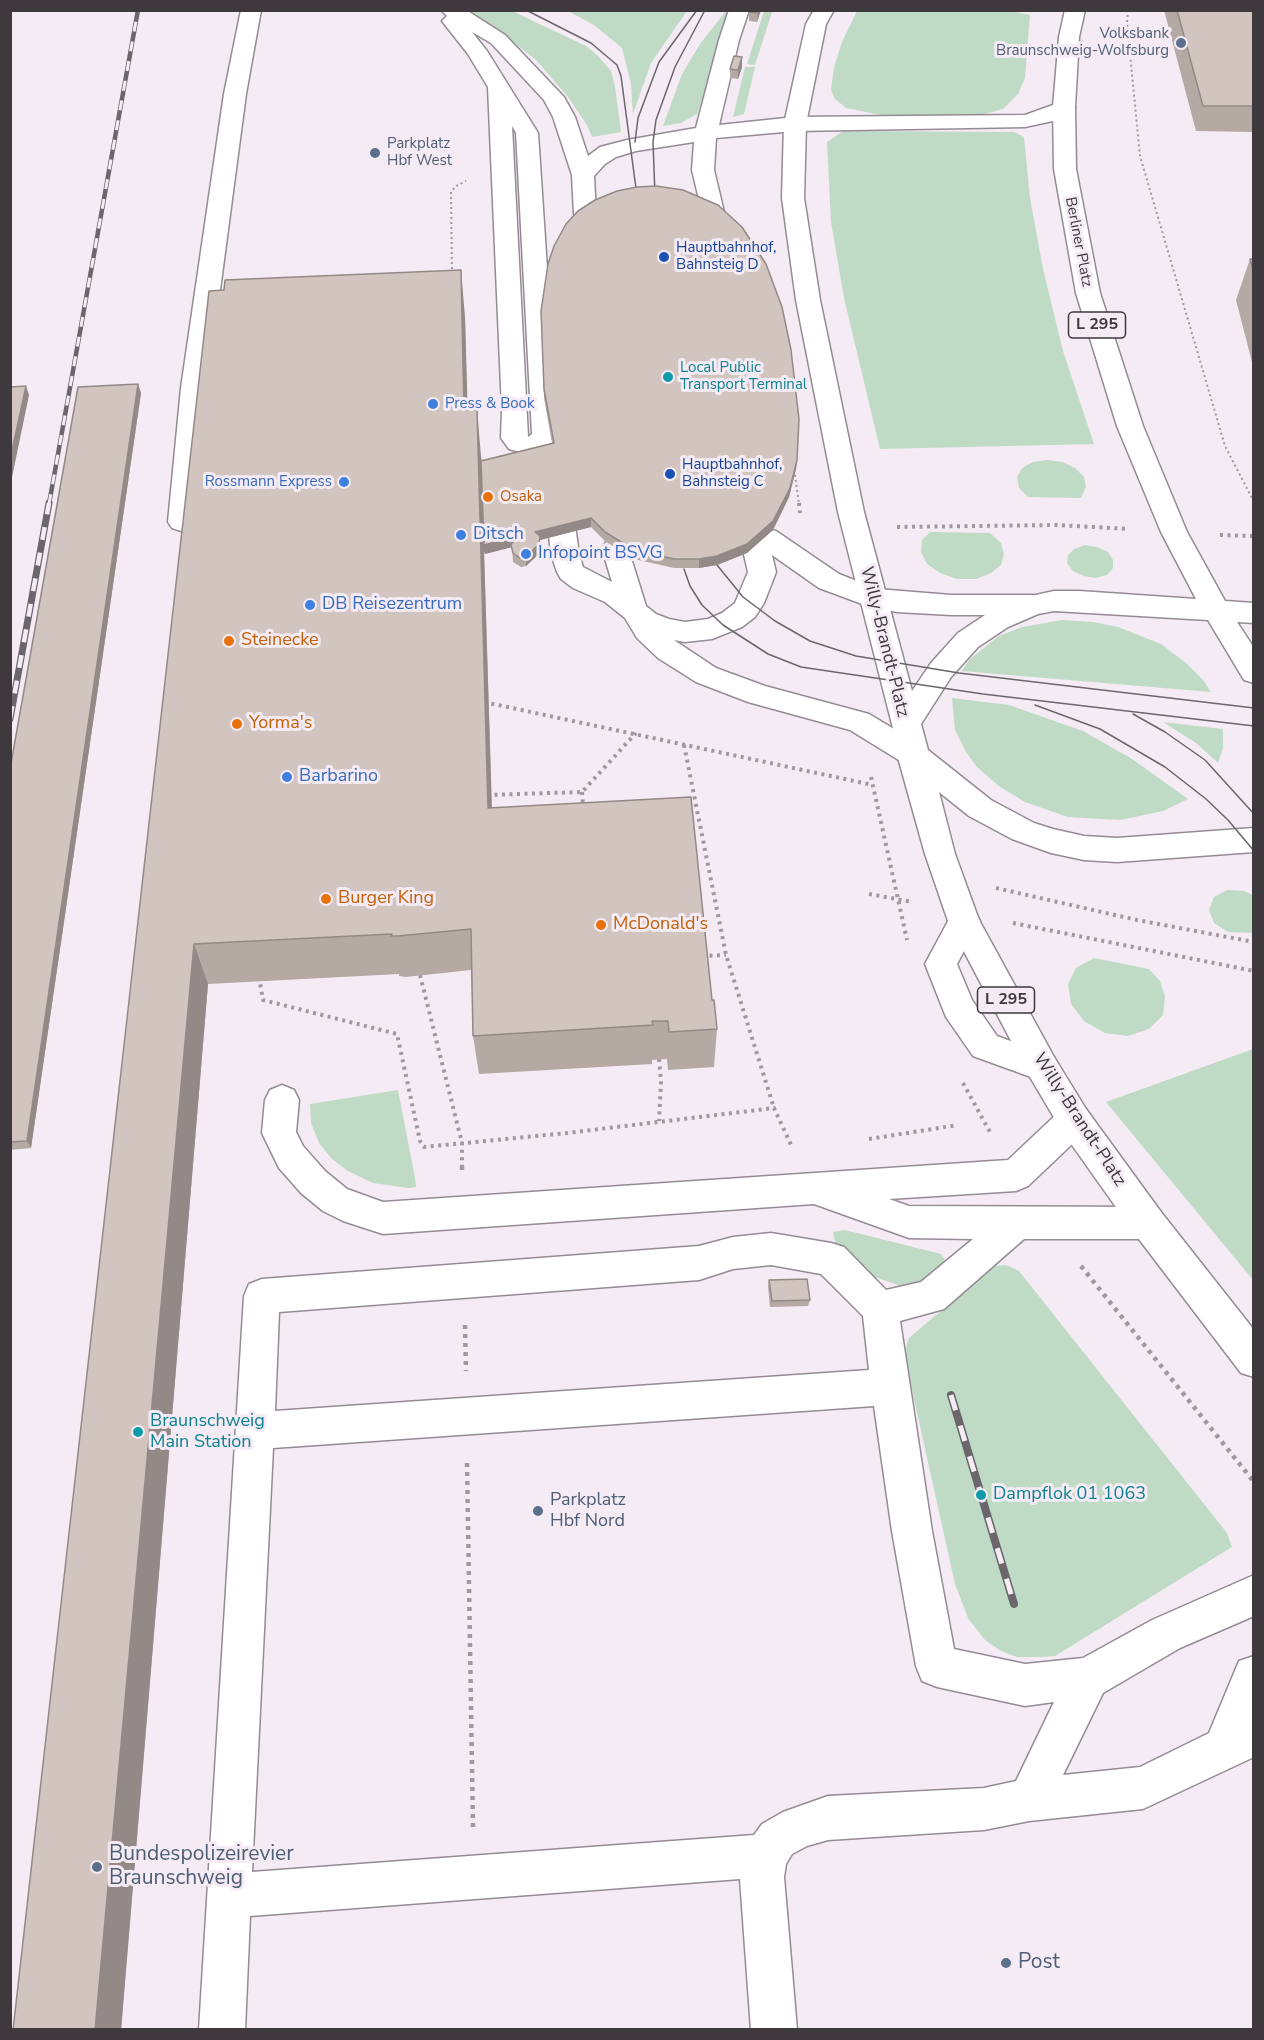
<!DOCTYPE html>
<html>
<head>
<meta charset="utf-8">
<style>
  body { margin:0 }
  #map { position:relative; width:1264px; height:2040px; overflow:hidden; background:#f5ebf5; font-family:"Nunito Sans",sans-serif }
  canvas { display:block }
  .frame { position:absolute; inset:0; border:12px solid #3d393d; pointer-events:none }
</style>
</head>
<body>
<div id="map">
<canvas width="1264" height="2040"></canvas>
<div class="frame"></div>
</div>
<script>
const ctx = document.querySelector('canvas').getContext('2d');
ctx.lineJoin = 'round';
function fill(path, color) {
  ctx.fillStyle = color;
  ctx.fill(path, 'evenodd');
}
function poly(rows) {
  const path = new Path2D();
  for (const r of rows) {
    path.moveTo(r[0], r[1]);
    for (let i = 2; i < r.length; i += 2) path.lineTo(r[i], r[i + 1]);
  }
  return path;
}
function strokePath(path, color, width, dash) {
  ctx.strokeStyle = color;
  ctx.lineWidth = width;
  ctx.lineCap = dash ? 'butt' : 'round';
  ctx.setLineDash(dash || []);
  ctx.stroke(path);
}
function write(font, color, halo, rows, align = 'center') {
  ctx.font = font + ' "Nunito Sans",sans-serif';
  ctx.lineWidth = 6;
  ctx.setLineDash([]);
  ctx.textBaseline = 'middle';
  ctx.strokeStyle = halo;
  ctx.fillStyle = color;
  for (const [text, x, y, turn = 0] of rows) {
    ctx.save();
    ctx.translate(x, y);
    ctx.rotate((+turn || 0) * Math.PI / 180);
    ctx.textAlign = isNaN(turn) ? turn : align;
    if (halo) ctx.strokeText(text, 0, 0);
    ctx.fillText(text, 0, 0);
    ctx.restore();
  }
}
fill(poly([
  [1007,10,1030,15,1025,78,1018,94,1003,109,981,115,957,117,886,116,846,108,835,99,831,90,834,67,842,42,857,11],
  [467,11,512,11,586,46,598,56,611,71,615,87,621,132,592,137,587,125,568,97,536,60,504,35],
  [568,11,687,11,651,63,633,114,631,84,622,48,594,25],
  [726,11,731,11,697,114,681,123,663,126,682,74,700,44],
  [764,11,772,12,755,65,747,64],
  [745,67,755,67,744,114,733,117],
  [843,131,1014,132,1024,137,1030,198,1043,269,1063,351,1094,444,880,449,844,298,831,222,827,142],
  [1047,460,1062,462,1075,468,1084,477,1086,487,1081,498,1028,497,1019,488,1017,477,1022,468,1033,462],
  [930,532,990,533,1001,543,1004,554,1001,565,991,573,976,579,957,579,940,573,927,564,921,552,922,540],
  [1085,545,1097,547,1108,552,1113,560,1113,568,1107,575,1096,578,1084,576,1073,571,1067,563,1068,555,1074,549],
  [1062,620,1093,622,1118,627,1161,644,1186,663,1203,680,1211,692,962,671,969,660,999,636,1022,627],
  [952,698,1009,705,1083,731,1132,759,1188,799,1163,811,1120,820,1068,817,1025,802,1000,787,977,767,966,752,955,730],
  [1163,722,1223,729,1223,748,1218,763,1196,743],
  [1227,890,1244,891,1253,895,1253,933,1228,932,1214,923,1209,910,1214,897],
  [1094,958,1149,969,1160,981,1165,996,1163,1015,1149,1029,1128,1036,1105,1033,1084,1021,1071,1004,1068,984,1076,968],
  [1253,1049,1254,1049,1253,1280,1106,1102],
  [398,1090,415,1178,416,1187,408,1188,373,1183,348,1171,332,1159,319,1143,311,1123,310,1104],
  [845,1230,941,1254,946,1262,916,1291,854,1270,836,1247,833,1232],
  [1006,1265,1019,1271,1227,1533,1232,1547,1055,1656,1042,1657,1017,1657,1001,1651,985,1640,968,1618,955,1584,904,1354,909,1338,993,1266]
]), '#bfdbc5');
const minor = poly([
  [241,10,261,10,246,94,207,388,194,522,190,528,181,531,172,528,168,522,181,388,224,94,241,10],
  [441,10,466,10,505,35,564,97,575,117,588,156,600,147,627,140,696,128,719,40,729,10,749,10,739,40,719,125,795,117,1025,115,1064,101,1072,102,1075,107,1072,112,1053,121,1025,127,795,131,716,138,714,170,724,212,721,217,713,219,705,217,702,212,692,170,694,142,636,151,616,157,605,164,594,176,596,214,593,219,585,221,577,219,574,214,572,175,553,117,544,100,491,43,472,32,487,51,538,133,558,434,552,446,546,451,527,454,509,449,501,438,502,410,488,87,468,54,442,21,447,16,441,10],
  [512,126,516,133,532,434,528,437,512,126],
  [557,481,566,484,570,490,579,554,583,567,612,582,602,549,606,542,616,540,626,542,646,606,656,614,669,619,685,622,708,619,722,613,735,603,748,572,742,546,756,531,766,529,776,531,839,574,877,589,951,595,1032,595,1042,598,1046,605,1042,612,1032,615,951,615,897,612,873,608,819,588,772,555,776,572,764,603,755,617,742,627,712,639,685,642,674,640,716,668,765,686,869,714,922,746,927,754,922,762,912,765,902,762,850,730,748,702,696,682,658,658,637,638,625,618,605,602,573,588,561,579,557,572,551,554,544,490,548,484,557,481],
  [964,908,975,912,980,921,957,964,972,1000,997,1036,1054,1057,1059,1067,1054,1077,1042,1081,973,1056,946,1017,925,964,953,912,964,908],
  [282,1085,294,1090,299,1100,296,1132,303,1146,325,1171,347,1189,383,1202,1008,1160,1062,1109,1074,1105,1086,1109,1091,1120,1086,1131,1028,1186,1016,1191,889,1199,909,1206,1148,1207,1161,1212,1166,1223,1161,1234,1148,1239,1024,1239,944,1309,900,1321,932,1531,954,1649,1025,1664,1083,1658,1152,1620,1254,1575,1254,1616,1180,1648,1103,1693,1063,1775,1140,1767,1209,1733,1239,1661,1254,1656,1254,1757,1143,1809,1029,1821,984,1830,828,1840,807,1846,792,1854,786,1864,784,1877,797,2030,751,2030,740,1879,250,1916,245,2030,199,2030,244,1296,249,1284,262,1279,699,1246,733,1237,771,1233,831,1243,844,1247,886,1290,921,1282,973,1239,909,1238,814,1204,383,1234,343,1221,323,1211,301,1193,279,1168,262,1133,265,1100,270,1090,282,1085],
  [771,1265,821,1274,863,1316,869,1370,275,1411,279,1312,699,1280,733,1269,771,1265],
  [874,1406,892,1531,916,1666,922,1681,937,1687,1025,1706,1054,1702,1016,1781,984,1788,828,1796,783,1812,762,1824,754,1835,252,1872,273,1448,874,1406]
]);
const major = poly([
  [814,10,834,10,826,24,806,124,804,198,820,300,864,512,912,691,931,663,958,633,988,613,1022,598,1054,591,1079,591,1196,599,1161,532,1117,426,1076,293,1054,169,1053,107,1059,37,1065,10,1085,10,1079,37,1075,107,1076,169,1100,293,1143,426,1187,532,1225,601,1254,603,1254,623,1237,622,1254,648,1254,683,1244,680,1208,620,1054,611,1038,614,1008,627,978,647,951,677,921,724,928,750,991,800,1034,823,1053,829,1084,836,1117,838,1254,828,1254,852,1117,862,1084,860,1051,853,1012,839,969,816,939,792,955,854,979,920,1054,1057,1086,1109,1161,1212,1254,1330,1254,1377,1241,1373,1135,1234,1062,1131,1030,1077,948,921,925,854,897,754,899,752,838,512,796,300,782,198,784,124,806,24,814,10]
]);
strokePath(minor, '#948b95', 3);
strokePath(major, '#948b95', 3);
strokePath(poly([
  [1128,10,1127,23,1140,156,1225,446,1254,502],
  [452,274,451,192,456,186,466,181],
  [795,475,799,504]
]), '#a098a0', 2, [2, 3]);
strokePath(poly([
  [799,503,800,513],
  [897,527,1057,525,1129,529],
  [1220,535,1254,536],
  [484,702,873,785],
  [684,745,726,955,774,1108],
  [871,777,907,940],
  [582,792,583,806],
  [487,795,582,792,636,733],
  [996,888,1137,920,1254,942],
  [869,894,913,902],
  [1013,923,1254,971],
  [702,956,726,955],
  [420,975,462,1143,462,1167],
  [259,977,263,1000,397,1034,420,1141,424,1147,567,1133,774,1108,792,1147],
  [659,1059,661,1082,659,1121],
  [963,1083,991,1134],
  [869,1139,958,1125]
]), '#a098a0', 4, [3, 4.5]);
strokePath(poly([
  [462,1166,462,1170],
  [1081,1266,1254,1482],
  [465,1325,466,1371],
  [467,1463,473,1827]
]), '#a098a0', 4.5, [4, 5]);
fill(minor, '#fff');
fill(major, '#fff');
strokePath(poly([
  [526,10,591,43,617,65,621,76,637,196],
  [635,142,638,118,659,62,697,10],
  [655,195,653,142,656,120,675,67,705,10],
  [717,565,743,597,775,621,810,641,856,656,959,673,1254,708],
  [684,569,690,586,702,605,723,625,768,654,801,667,983,694,1254,726],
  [1035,705,1100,729,1165,767,1206,799,1228,820,1254,851],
  [1133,714,1165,732,1205,760,1254,814]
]), '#6b666b', 1.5);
const railFar2 = poly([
  [49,504,138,10]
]);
const railFar1 = poly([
  [10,719,49,503]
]);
const rail = poly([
  [951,1395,1014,1604]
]);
strokePath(railFar2, '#6b666b', 4.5);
strokePath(railFar1, '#6b666b', 7);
strokePath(rail, '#6b666b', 8);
strokePath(railFar2, '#f5ebf5', 3, [10]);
strokePath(railFar1, '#f5ebf5', 4.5, [13]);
strokePath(rail, '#f5ebf5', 5, [16]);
fill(poly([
  [761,10,757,22,749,21,749,12],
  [1164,10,1254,10,1254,130,1253,132,1196,131],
  [742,67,738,79,730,78,730,69],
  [1250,259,1254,259,1254,370,1236,300],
  [224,290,465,317,467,410,482,460,552,443,544,398,541,311,797,460,796,469,789,497,773,530,747,553,717,565,699,568,674,568,634,559,606,542,591,527,540,540,540,553,526,566,521,567,513,562,512,547,485,554,484,551,492,808,712,1000,717,1029,714,1067,668,1070,667,1059,652,1060,652,1064,479,1074,473,1036,471,970,406,977,399,976,399,974,208,984,121,2030,13,2030],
  [138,384,141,393,31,1148,10,1150,10,769],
  [769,1280,810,1300,808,1306,770,1307,768,1286]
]), '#b5a9a4');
fill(poly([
  [759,10,761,10,757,22,758,13],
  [742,57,742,67,738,79,738,70],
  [461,270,465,317,469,456,464,410],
  [138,384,141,393,31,1148,27,1141],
  [26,386,29,395,10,487,10,460],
  [477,410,481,456,484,545,516,537,516,546,485,554,484,551,493,850,488,808],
  [797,460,796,469,789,497,773,530,747,553,717,565,699,568,699,559],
  [591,518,591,527,540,540,540,553,526,566,526,557,535,532],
  [194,944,208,984,121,2030,95,2030]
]), '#938986');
const building = poly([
  [750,10,759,10,758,13,749,12,750,10],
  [1177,10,1254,10,1254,106,1203,106,1177,10],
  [734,56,742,57,738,70,730,69,734,56],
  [656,186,683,190,718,205,742,227,766,264,782,307,791,350,799,419,797,460,790,488,773,521,747,544,717,556,699,559,674,559,634,550,605,532,591,518,535,532,540,536,539,544,526,557,520,558,513,553,511,545,516,537,484,545,481,461,554,443,544,389,541,311,548,264,554,246,566,224,578,211,595,200,617,191,637,187,656,186],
  [1250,259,1254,259,1254,273,1250,259],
  [461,270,464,410,477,410,488,808,691,797,712,1000,714,1000,717,1029,669,1032,668,1021,652,1021,653,1025,473,1036,471,929,398,936,391,936,392,934,194,944,95,2030,13,2030,209,291,224,290,225,280,461,270],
  [138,384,27,1141,10,1142,10,769,78,387,138,384],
  [26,386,10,460,10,387,26,386],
  [807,1279,810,1300,772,1301,769,1280,807,1279]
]);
fill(building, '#d2c4bf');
strokePath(building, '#938986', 1.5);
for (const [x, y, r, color] of [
  [1181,43,6,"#5c6f8a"],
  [375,153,6,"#5c6f8a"],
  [664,257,6,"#1a4fb4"],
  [668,377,6,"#0f9aa8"],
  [433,404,6,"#3f7fe0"],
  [670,474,6,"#1a4fb4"],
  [344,482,6,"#3f7fe0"],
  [488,497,6,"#e8710a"],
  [461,535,6,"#3f7fe0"],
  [526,554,6,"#3f7fe0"],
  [310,605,6,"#3f7fe0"],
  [229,641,6,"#e8710a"],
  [237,724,6,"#e8710a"],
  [287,777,6,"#3f7fe0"],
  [326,899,6,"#e8710a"],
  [601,925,6,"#e8710a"],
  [138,1432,6,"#0f9aa8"],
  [981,1495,6,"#0f9aa8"],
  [538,1511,6,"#5c6f8a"],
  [97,1867,6,"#5c6f8a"],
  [1006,1963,6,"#5c6f8a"]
]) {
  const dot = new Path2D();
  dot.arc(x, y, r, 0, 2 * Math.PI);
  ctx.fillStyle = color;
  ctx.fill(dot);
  strokePath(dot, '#f5ebf5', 2);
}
write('15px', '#4e5e75', '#f5ebf5', [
  ["Volksbank",1169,34],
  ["Braunschweig-Wolfsburg",1169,51],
  ["Parkplatz",387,144,"left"],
  ["Hbf West",387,161,"left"]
], 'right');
write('15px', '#3d393d', '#f5ebf5', [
  ["Berliner Platz",1078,242,79]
]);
write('15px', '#164399', '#f5ebf5', [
  ["Hauptbahnhof,",676,248],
  ["Bahnsteig D",676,265],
  ["Hauptbahnhof,",682,465],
  ["Bahnsteig C",682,482]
], 'left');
write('15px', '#0d838f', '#f5ebf5', [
  ["Local Public",680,368],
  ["Transport Terminal",680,385]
], 'left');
write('15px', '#366cbe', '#f5ebf5', [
  ["Press & Book",445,404],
  ["Rossmann Express",332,482,"right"]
], 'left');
write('15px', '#c56008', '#f5ebf5', [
  ["Osaka",500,497]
], 'left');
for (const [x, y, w] of [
  [1097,325,57],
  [1006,1000,57]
]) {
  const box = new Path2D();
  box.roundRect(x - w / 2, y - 13, w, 26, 4.5);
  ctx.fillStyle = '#f5ebf5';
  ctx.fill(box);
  strokePath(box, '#3d393d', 1.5);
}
write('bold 16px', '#3d393d', null, [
  ["L 295",1097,325],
  ["L 295",1006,1000]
]);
write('18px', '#366cbe', '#f5ebf5', [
  ["Ditsch",473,535],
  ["Infopoint BSVG",538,554],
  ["DB Reisezentrum",322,605],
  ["Barbarino",299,777]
], 'left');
write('18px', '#c56008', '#f5ebf5', [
  ["Steinecke",241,641],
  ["Yorma's",249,724],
  ["Burger King",338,899],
  ["McDonald's",613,925]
], 'left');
write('18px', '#3d393d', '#f5ebf5', [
  ["Willy-Brandt-Platz",884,642,76],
  ["Willy-Brandt-Platz",1079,1120,57]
]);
write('18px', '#0d838f', '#f5ebf5', [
  ["Braunschweig",150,1422],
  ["Main Station",150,1443],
  ["Dampflok 01 1063",993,1495]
], 'left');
write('18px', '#4e5e75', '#f5ebf5', [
  ["Parkplatz",550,1501],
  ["Hbf Nord",550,1522]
], 'left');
write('21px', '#4e5e75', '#f5ebf5', [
  ["Bundespolizeirevier",109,1855],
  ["Braunschweig",109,1879],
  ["Post",1018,1963]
], 'left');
</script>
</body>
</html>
